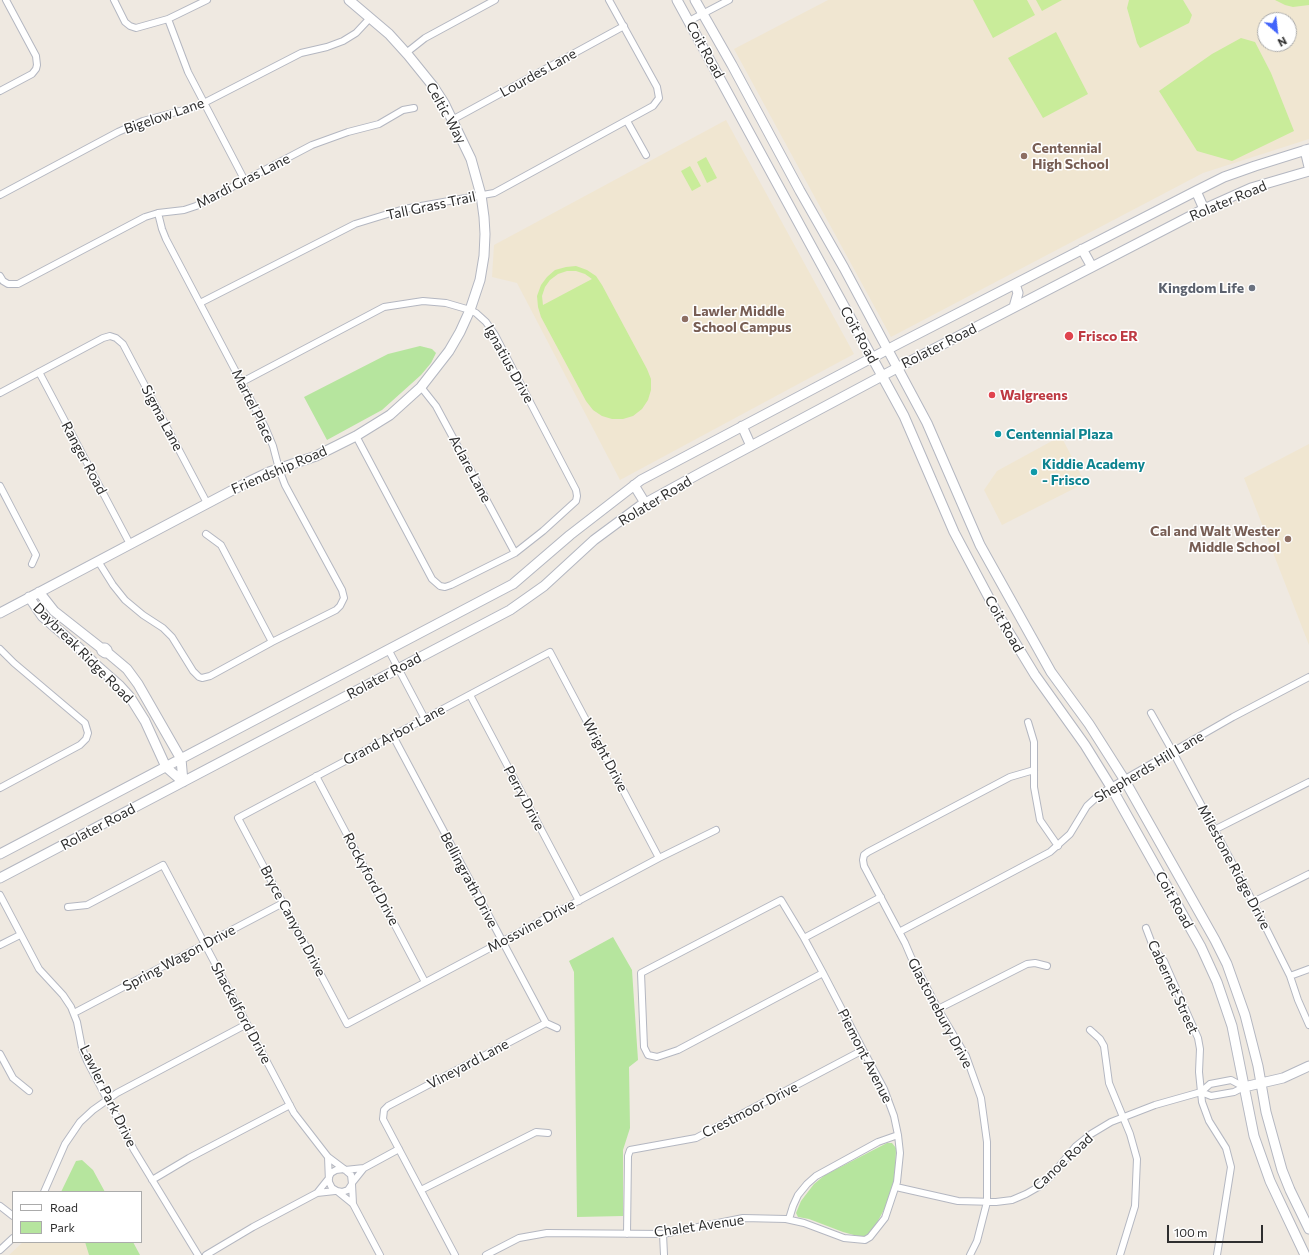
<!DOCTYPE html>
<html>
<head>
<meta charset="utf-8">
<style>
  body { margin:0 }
  #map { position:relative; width:1309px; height:1255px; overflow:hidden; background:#efe9e1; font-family:Commissioner,sans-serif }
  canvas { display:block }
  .legend { position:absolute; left:12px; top:1191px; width:130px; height:52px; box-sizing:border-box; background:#fff; border:1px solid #ababab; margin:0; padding:5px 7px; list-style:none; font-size:12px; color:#2e2e2e }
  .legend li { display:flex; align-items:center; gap:8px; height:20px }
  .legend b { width:20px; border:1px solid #ababab }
  .north { position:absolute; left:1257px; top:12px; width:40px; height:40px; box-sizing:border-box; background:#fff; border:1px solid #ababab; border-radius:50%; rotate:152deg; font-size:11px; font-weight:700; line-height:16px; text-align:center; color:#2e2e2e }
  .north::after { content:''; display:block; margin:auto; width:14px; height:18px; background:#4264fb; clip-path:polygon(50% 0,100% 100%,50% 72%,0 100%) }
  .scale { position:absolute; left:1167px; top:1225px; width:96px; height:18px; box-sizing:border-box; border:2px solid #2e2e2e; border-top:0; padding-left:5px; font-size:12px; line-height:14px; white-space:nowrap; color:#2e2e2e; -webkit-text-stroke:3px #fff; paint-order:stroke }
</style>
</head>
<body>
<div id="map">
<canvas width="1309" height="1255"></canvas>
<ul class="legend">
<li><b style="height:5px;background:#fff"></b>Road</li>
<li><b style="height:11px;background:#b6e59e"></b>Park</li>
</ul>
<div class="north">N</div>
<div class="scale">100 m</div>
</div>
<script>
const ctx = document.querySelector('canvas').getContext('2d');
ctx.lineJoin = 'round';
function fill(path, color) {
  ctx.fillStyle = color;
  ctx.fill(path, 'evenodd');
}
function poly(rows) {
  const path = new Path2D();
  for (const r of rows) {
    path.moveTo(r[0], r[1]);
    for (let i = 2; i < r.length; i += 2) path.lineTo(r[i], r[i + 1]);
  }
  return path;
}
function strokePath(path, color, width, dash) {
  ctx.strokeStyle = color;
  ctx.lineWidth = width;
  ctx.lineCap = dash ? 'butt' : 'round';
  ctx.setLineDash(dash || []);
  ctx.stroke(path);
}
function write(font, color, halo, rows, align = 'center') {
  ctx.font = font + ' Commissioner,sans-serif';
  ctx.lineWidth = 3;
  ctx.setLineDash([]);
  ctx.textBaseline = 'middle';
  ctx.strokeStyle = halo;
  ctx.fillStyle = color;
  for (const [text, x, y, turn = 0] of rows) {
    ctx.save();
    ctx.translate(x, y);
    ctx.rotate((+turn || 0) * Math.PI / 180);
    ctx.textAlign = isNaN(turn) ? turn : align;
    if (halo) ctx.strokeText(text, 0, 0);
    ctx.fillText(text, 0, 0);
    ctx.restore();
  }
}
fill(poly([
  [828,0,1309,0,1309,139,1203,173,891,337,734,49],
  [1265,20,1289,20,1289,44,1265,44],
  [726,120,854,354,620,480,517,283,492,277,494,245],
  [1061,436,1085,483,1002,525,984,490,997,471],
  [1309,444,1309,645,1244,478],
  [23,1242,85,1242,89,1255,9,1255]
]), '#f0e6d1');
fill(poly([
  [420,346,432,349,436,353,431,363,421,375,382,410,327,440,304,397,388,354],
  [613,937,632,970,638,1060,629,1067,630,1128,623,1150,623,1216,577,1217,574,972,569,961],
  [887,1143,892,1143,896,1148,895,1180,886,1206,872,1232,864,1237,861,1237,843,1232,809,1219,798,1217,796,1213,801,1201,814,1184,825,1175],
  [82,1160,93,1170,105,1192,61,1192,76,1161],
  [85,1242,133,1242,140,1255,89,1255]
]), '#b6e59e');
fill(poly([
  [973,0,1027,0,1035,15,993,38],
  [1036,0,1062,0,1042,11],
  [1129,0,1183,0,1192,15,1189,23,1140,48,1137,43,1127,8],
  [1275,0,1309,0,1309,5,1293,7,1285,5],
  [1056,32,1088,94,1043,118,1008,58],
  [1241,38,1255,42,1271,73,1294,131,1232,161,1197,151,1159,91,1212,54],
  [706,157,717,178,707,183,697,162],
  [690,166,701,186,692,191,681,171],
  [576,266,587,270,596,276,602,285,647,369,651,379,651,390,648,400,642,409,633,416,623,419,612,419,602,416,593,410,586,401,541,317,538,307,537,296,541,285,547,277,555,270,566,267],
  [567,271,576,271,585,274,592,279,543,305,542,296,545,287,550,280,558,274]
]), '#c9ec9a');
const street = poly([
  [114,0,125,22,130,26,136,28,168,19,207,0],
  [168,19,188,72,245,181],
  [689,21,729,0],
  [406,53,425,38,495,0],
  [0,91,32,74,36,69,37,65,36,56,6,0],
  [452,120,624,26],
  [627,121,646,155],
  [0,195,118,132,143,121,198,106,301,53,327,47,343,41,356,33,370,18],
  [0,276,3,281,8,284,18,284,145,217,158,213,184,210,196,206,312,145,348,132,379,124,403,110,414,108],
  [200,303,355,224,404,209,494,193,653,106,659,98,657,87,609,0],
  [39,372,130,544],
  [242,382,384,307,423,301,446,303,470,310,476,313,486,322,495,335,576,490,577,496,576,501,543,531,515,553,451,585,445,587,440,586,432,579,356,436],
  [421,387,436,406,515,553],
  [0,393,103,338,110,336,116,338,123,344,207,503],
  [0,486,36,555,32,564],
  [206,534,221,545,272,642],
  [98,561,113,585,125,600,143,615,163,628,172,637,193,671,199,677,202,678,210,676,272,642,336,610,340,606,344,598,342,590,285,485,279,469,273,446,265,427,166,239,162,229,158,213],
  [0,649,14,663,85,723,88,733,86,739,80,745,0,788],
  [388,649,425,719],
  [470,695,579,901],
  [1151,713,1173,752,1253,902,1290,976,1298,1000,1309,1025],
  [1028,722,1034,742,1034,787,1040,820,1058,846],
  [393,736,546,1023],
  [316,776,425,982],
  [1214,830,1309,782],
  [659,858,550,652,238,818,347,1024,659,858,716,830],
  [0,895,39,969,63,995,71,1007,77,1022,82,1048,87,1061,134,1150,198,1255],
  [1253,902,1309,874],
  [68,907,87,905,163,865,294,1113,328,1157,344,1169],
  [1146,928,1154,949,1164,961,1198,1038,1200,1049,1199,1072,1202,1102,1209,1121,1226,1148,1231,1167,1217,1255],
  [899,932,1050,852,1070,834,1087,806,1098,796,1111,787,1233,717,1309,677],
  [804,938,881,897],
  [0,945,20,935],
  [1290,976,1309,969],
  [938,1009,1027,964,1035,963,1047,966],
  [74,1013,283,903],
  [546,1023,557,1028],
  [1090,1030,1100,1039,1104,1046,1109,1083,1130,1134,1137,1159,1135,1206,1120,1255],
  [0,1054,13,1078,29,1091],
  [1201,1092,1211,1096,1234,1092,1244,1087],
  [328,1157,329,1182,332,1188,337,1191,342,1192,348,1190,352,1184,351,1175,344,1169,336,1170,331,1173,329,1177],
  [345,1170,364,1168],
  [152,1180,189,1158,290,1105],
  [352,1183,364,1168,399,1149],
  [352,1184,353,1204],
  [896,1187,958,1201,996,1202,1012,1200,1026,1194,1040,1186,1051,1176,1076,1146,1091,1134,1111,1122,1155,1105,1201,1092,1210,1084,1231,1080,1244,1087],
  [421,1190,536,1132,548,1133],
  [337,1191,353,1204,380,1255],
  [44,1192,65,1144,80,1122,93,1110,117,1093,247,1024],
  [317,1193,329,1178],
  [0,1206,13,1216],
  [789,1219,793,1206,798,1195,807,1184,816,1176,878,1142,898,1135],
  [627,1234,628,1156,630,1150,696,1138,863,1050],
  [663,1234,664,1255],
  [0,1250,13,1238],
  [206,1255,253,1227,317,1193,335,1191],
  [455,1255,383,1119,384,1110,388,1106,546,1023],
  [486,1255,519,1238,547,1233,663,1234,743,1218,786,1219,804,1223,844,1238,865,1240,870,1237,885,1218,897,1182,900,1153,898,1135,894,1116,884,1089,863,1050,823,973,804,938,781,900,641,973,644,1047,648,1055,657,1057,678,1050,823,973],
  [970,1255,977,1241,987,1202,987,1142,981,1098,966,1056,938,1009,911,957,905,943,864,866,863,860,864,855,868,852,1010,777,1034,770]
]);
const secondary = poly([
  [677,0,904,416,954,532,996,611,1035,675,1085,745,1111,787,1201,947,1217,982,1232,1026,1254,1136,1270,1181,1305,1255],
  [695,0,732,65,800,191,844,268,927,423,980,545,1051,672,1089,724,1124,779,1215,940,1227,964,1245,1015,1258,1066,1266,1112,1282,1170,1290,1190,1309,1229],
  [1305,150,1309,167],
  [1196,191,1204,209],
  [1082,249,1092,267],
  [1014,307,1018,293,1015,284],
  [742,426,751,446],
  [634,485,645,503],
  [39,592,54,611,101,648,102,651,105,653],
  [29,597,42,616,78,647,95,664,120,686,130,697,145,721,166,767,183,782],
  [0,613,246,483,269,472,316,456,356,436,390,415,421,387,449,351,460,332,470,310,480,280,484,256,485,234,484,217,481,195,471,159,444,103,433,86,408,55,389,34,349,0],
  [101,648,105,648,107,650,108,653,127,669,138,684,181,759,183,782],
  [0,854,513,584,570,535,641,480,898,344,1196,191,1224,177,1255,166,1309,149],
  [0,878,510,610,544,586,594,540,640,506,704,471,897,368,1204,209,1251,188,1309,171],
  [1244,1087,1283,1078,1309,1066]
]);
strokePath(street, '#b4b7c1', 8);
strokePath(secondary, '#b4b7c1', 11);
strokePath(street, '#fff', 6);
strokePath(secondary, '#fff', 9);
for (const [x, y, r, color] of [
  [1024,156,4,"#8d6e63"],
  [1252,288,4,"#6b7280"],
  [685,319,4,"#8d6e63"],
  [1069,336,5,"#e0444e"],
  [992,395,4,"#e0444e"],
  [998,434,4,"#0f9aa8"],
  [1034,472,4,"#0f9aa8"],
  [1288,539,4,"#8d6e63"]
]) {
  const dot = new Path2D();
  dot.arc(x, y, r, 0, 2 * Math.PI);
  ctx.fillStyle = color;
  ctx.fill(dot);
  strokePath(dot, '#fff', 1.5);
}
write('14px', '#2e2e2e', '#fff', [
  ["Coit Road",705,50,61],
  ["Lourdes Lane",538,73,-29],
  ["Celtic Way",446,113,61],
  ["Bigelow Lane",164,116,-19],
  ["Mardi Gras Lane",243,181,-27],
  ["Rolater Road",1228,201,-23],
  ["Tall Grass Trail",431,206,-12],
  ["Coit Road",859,335,61],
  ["Rolater Road",939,346,-27],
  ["Ignatius Drive",509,364,61],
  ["Martel Place",253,406,64],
  ["Sigma Lane",162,418,62],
  ["Ranger Road",84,458,62],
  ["Aclare Lane",470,469,62],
  ["Friendship Road",279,470,-23],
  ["Rolater Road",655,501,-31],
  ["Coit Road",1004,624,60],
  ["Daybreak Ridge Road",83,653,45],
  ["Rolater Road",384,676,-28],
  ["Grand Arbor Lane",394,735,-28],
  ["Wright Drive",605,755,62],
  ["Shepherds Hill Lane",1149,767,-31],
  ["Perry Drive",524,798,62],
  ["Rolater Road",98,827,-28],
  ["Milestone Ridge Drive",1234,867,62],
  ["Rockyford Drive",371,879,62],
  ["Bellingrath Drive",469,880,62],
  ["Coit Road",1174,900,61],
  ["Bryce Canyon Drive",293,921,62],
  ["Mossvine Drive",531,926,-28],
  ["Spring Wagon Drive",179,958,-28],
  ["Cabernet Street",1173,987,65],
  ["Shackelford Drive",241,1013,62],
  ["Glastonebury Drive",940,1013,62],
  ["Piemont Avenue",865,1056,63],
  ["Vineyard Lane",468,1064,-28],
  ["Lawler Park Drive",108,1096,64],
  ["Crestmoor Drive",750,1110,-27],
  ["Canoe Road",1063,1162,-43],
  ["Chalet Avenue",699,1226,-8]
]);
write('bold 14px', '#785e54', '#fff', [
  ["Centennial",1032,148],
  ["High School",1032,164],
  ["Lawler Middle",693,311],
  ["School Campus",693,327],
  ["Cal and Walt Wester",1280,531,"right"],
  ["Middle School",1280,547,"right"]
], 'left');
write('bold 14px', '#5b616d', '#fff', [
  ["Kingdom Life",1244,288]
], 'right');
write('bold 14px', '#be3a42', '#fff', [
  ["Frisco ER",1078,336],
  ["Walgreens",1000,395]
], 'left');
write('bold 14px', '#0d838f', '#fff', [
  ["Centennial Plaza",1006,434],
  ["Kiddie Academy",1042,464],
  ["- Frisco",1042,480]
], 'left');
</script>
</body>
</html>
